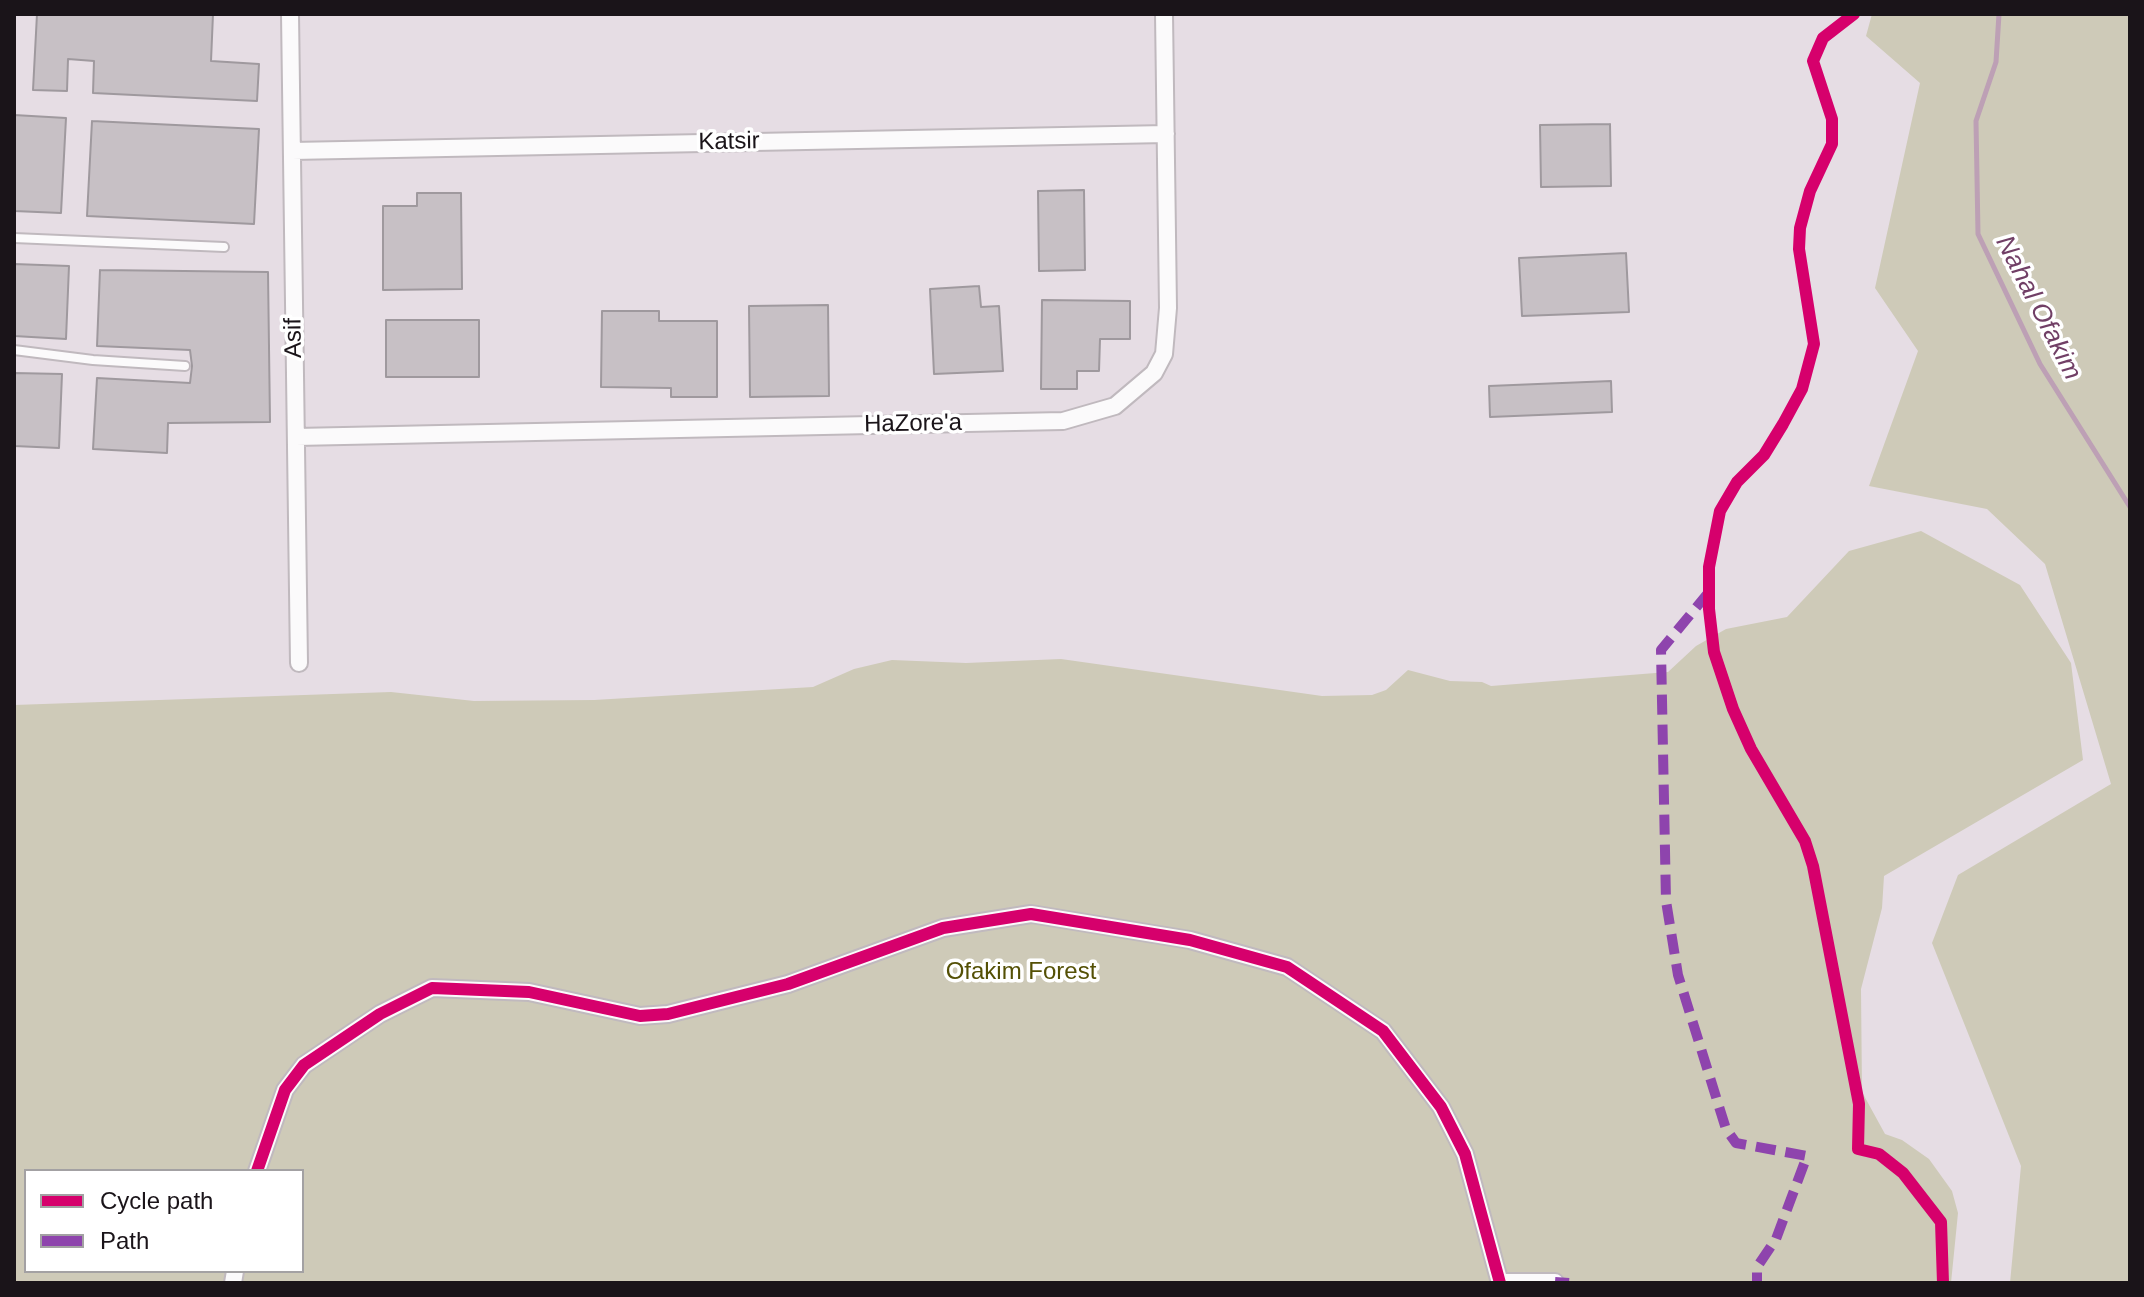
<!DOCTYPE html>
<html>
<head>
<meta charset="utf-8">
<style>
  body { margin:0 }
  #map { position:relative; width:2144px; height:1297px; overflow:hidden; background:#e6dde4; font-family:Helvetica,sans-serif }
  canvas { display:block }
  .frame { position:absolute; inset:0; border:16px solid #1a1419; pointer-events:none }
  .legend { position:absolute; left:24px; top:1169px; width:280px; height:104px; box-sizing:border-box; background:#fff; border:2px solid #a3a1a3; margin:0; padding:10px 14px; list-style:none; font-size:24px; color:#1a1419 }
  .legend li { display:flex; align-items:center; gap:16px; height:40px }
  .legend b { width:40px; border:2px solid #a3a1a3 }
</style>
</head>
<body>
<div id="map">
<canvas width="2144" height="1297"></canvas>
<div class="frame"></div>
<ul class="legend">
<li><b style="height:10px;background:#d6006c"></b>Cycle path</li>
<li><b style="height:10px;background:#8e44ad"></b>Path</li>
</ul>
</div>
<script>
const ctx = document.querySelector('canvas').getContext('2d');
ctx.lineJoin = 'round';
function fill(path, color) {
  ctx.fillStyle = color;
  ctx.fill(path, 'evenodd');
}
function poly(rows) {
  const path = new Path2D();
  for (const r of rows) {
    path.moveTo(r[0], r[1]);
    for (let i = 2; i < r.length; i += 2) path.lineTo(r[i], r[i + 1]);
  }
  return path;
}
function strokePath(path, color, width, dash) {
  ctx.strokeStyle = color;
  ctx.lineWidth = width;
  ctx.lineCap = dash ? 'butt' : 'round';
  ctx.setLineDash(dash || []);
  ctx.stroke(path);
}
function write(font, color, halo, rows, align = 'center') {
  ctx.font = font + ' Helvetica,sans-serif';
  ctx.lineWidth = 7;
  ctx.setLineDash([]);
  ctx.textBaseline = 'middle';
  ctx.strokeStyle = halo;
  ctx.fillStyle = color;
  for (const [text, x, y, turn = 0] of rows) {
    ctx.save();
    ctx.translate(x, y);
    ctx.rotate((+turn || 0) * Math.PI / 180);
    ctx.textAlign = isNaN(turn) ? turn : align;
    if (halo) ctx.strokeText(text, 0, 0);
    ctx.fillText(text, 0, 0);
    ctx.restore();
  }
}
fill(poly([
  [1872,14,2130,14,2130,1283,2010,1283,2021,1166,1932,943,1958,875,2111,784,2045,564,1987,509,1869,486,1918,351,1875,288,1920,83,1866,36],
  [1921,531,2020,585,2071,663,2083,760,1884,876,1882,908,1861,989,1862,1092,1885,1134,1902,1140,1929,1159,1952,1191,1958,1213,1951,1283,14,1283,14,705,391,692,474,701,594,700,813,687,854,669,892,660,966,663,1061,659,1322,696,1372,695,1386,690,1408,670,1450,681,1482,682,1491,686,1668,672,1696,646,1726,629,1787,617,1849,551],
  [26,1171,302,1171,302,1271,26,1271]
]), '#cecab8');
strokePath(poly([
  [1999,14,1996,62,1976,121,1978,234,2040,364,2130,507]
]), '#bda0b5', 5);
const building = poly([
  [37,14,213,14,211,61,259,64,257,101,93,93,94,61,68,59,67,91,33,90,37,14],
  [14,115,66,118,61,213,14,211,14,115],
  [92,121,259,129,254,224,87,216,92,121],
  [1610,124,1611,186,1541,187,1540,125,1610,124],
  [1084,190,1085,270,1039,271,1038,191,1084,190],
  [417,193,461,193,462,289,383,290,383,206,417,206,417,193],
  [1626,253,1629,312,1522,316,1519,258,1626,253],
  [14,264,69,266,66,339,14,336,14,264],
  [100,270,268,272,270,422,168,423,167,453,93,449,97,378,190,383,192,366,190,350,97,346,100,270],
  [979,286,981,307,999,306,1003,371,934,374,930,289,979,286],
  [1042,300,1130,301,1130,339,1100,339,1099,371,1077,371,1077,389,1041,389,1042,300],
  [828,305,829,396,750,397,749,306,828,305],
  [602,311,659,311,659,321,717,321,717,397,671,397,671,388,601,387,602,311],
  [386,320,479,320,479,377,386,377,386,320],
  [14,373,62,374,59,448,14,446,14,373],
  [1611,381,1612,412,1490,417,1489,386,1611,381]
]);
fill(building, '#c7c0c5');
strokePath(building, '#9f999e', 2);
const lane = poly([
  [14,238,224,247],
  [14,350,93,360,185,366]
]);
const street = poly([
  [290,14,299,663],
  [292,151,1166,134],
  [296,437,1063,421,1115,406,1154,373,1164,354,1168,308,1164,14],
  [257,1171,285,1090,304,1065,380,1014,432,988,529,992,640,1016,668,1014,788,984,943,928,1031,914,1190,940,1287,967,1383,1031,1441,1107,1465,1154,1500,1283],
  [1500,1282,1555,1282],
  [233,1283,235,1271]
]);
strokePath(lane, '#c0b9be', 12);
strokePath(street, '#c0b9be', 20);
strokePath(lane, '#fbfafb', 8);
strokePath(street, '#fbfafb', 16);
strokePath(poly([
  [1709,592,1661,650,1666,901,1678,975,1726,1129,1736,1143,1807,1156,1776,1239,1757,1267,1757,1283],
  [1555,1282,1569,1283]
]), '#8e44ad', 10, [20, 10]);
strokePath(poly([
  [1854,14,1823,38,1813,61,1832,119,1832,144,1810,191,1800,228,1799,249,1814,344,1802,389,1783,424,1764,455,1737,482,1720,511,1709,567,1709,609,1714,652,1733,709,1751,749,1805,841,1813,866,1859,1104,1858,1149,1879,1154,1903,1173,1941,1222,1943,1283],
  [257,1171,285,1090,304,1065,380,1014,432,988,529,992,640,1016,668,1014,788,984,943,928,1031,914,1190,940,1287,967,1383,1031,1441,1107,1465,1154,1500,1283]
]), '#d6006c', 12);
write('24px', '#1a1419', '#fff', [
  ["Katsir",729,142,-1],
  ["Asif",294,338,-91],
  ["HaZore'a",913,424,-1]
]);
write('24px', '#545005', '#fff', [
  ["Ofakim Forest",1021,972]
]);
write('italic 26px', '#713f66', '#fff', [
  ["Nahal Ofakim",2038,308,63]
]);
</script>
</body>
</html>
